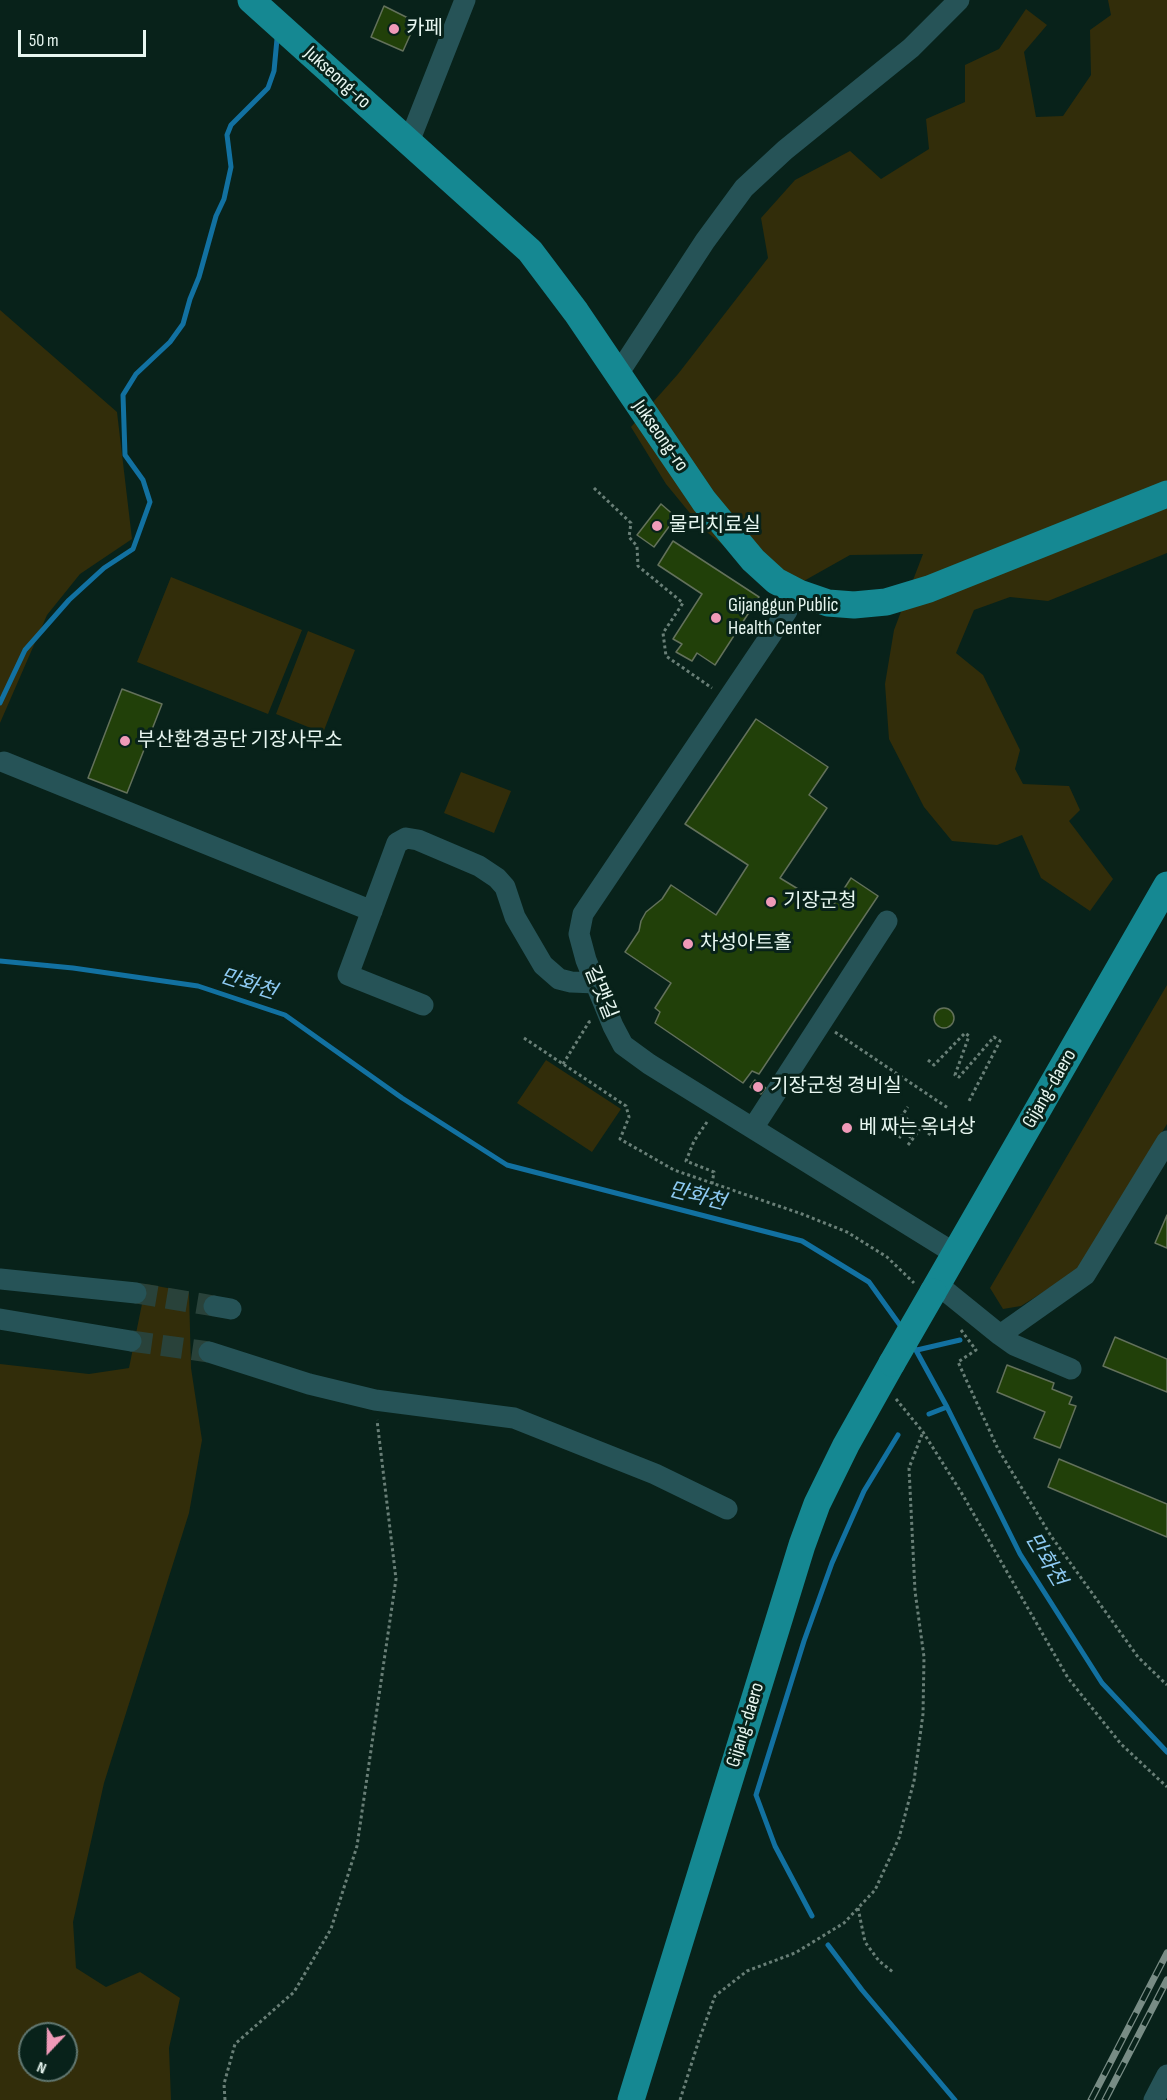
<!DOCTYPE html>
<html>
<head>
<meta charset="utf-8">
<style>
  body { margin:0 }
  #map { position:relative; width:1167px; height:2100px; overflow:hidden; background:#08221a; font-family:"Sofia Sans Condensed",sans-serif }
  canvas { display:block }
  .north { position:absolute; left:18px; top:2022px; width:60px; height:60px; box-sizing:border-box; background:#08221a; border:2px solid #617770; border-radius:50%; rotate:202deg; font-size:16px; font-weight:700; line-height:24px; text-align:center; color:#e7f6f0 }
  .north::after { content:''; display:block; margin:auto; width:21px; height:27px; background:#ef9ab8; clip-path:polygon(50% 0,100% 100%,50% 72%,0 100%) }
  .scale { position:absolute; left:18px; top:30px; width:128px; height:27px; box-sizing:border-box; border:3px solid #e7f6f0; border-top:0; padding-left:8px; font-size:18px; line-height:21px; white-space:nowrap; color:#e7f6f0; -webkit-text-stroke:4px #08221a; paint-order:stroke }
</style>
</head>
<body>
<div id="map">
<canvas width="1167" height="2100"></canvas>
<div class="north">N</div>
<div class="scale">50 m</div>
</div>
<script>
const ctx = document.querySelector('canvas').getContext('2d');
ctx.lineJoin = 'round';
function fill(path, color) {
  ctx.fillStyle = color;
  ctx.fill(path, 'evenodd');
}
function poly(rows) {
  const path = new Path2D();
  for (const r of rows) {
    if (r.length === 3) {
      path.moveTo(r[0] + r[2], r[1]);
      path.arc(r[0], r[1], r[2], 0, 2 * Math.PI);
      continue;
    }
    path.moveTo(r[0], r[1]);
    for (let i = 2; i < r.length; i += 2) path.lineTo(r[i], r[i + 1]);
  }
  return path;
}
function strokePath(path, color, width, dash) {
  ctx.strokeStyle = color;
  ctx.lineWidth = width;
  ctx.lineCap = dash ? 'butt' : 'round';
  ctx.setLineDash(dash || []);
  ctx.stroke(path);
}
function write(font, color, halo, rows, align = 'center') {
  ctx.font = font + ' "Sofia Sans Condensed","Noto Sans KR",sans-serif';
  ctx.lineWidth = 6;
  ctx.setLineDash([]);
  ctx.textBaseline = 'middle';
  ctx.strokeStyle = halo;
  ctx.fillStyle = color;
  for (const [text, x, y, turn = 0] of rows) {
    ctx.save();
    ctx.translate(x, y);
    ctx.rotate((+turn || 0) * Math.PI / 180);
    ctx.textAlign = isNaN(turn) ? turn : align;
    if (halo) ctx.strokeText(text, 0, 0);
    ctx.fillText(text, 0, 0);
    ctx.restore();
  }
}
fill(poly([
  [1108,0,1167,0,1167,553,1048,601,1010,597,974,610,956,653,983,675,1020,750,1015,769,1023,784,1069,786,1080,810,1069,821,1113,879,1090,911,1041,878,1022,835,997,845,952,841,924,807,889,739,885,684,894,630,923,554,850,555,786,591,748,565,703,529,666,484,631,427,678,374,768,258,761,218,795,180,850,151,881,179,929,149,926,119,965,102,965,65,999,49,1026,9,1047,25,1024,52,1036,117,1063,116,1091,75,1090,30,1111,15],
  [0,310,117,412,132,539,80,574,47,615,0,723],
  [171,577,302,630,268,714,137,662],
  [308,631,355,650,323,733,276,714],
  [461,772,511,791,494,833,444,813],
  [1167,985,1167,1124,1079,1270,1021,1306,1003,1309,990,1288],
  [546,1060,621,1109,592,1152,517,1103],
  [146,1284,189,1292,191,1368,202,1440,189,1513,104,1783,73,1922,76,1968,106,1987,140,1972,180,1998,169,2048,171,2100,0,2100,0,1364,89,1374,129,1368],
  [30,2034,66,2034,66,2070,30,2070]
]), '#322d0a');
strokePath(poly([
  [0,703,25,650,69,600,104,568,133,549,150,502,143,480,125,455,123,395,136,374,170,342,183,324,190,299,199,277,216,216,224,199,231,167,227,135,231,125,268,88,274,71,277,39],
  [0,961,73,968,198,986,285,1015,402,1098,507,1165,802,1241,869,1282,902,1328],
  [912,1343,947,1407,1020,1554,1102,1683,1167,1752],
  [917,1350,960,1340],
  [929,1414,947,1407],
  [812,1916,775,1846,756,1795,804,1641,832,1563,864,1491,898,1435],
  [828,1945,862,1990,955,2100]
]), '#1271a1', 5);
const building = poly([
  [384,6,416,22,403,51,371,37,384,6],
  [661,504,676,517,654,547,637,535,661,504],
  [673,541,759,597,715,665,697,653,692,661,676,652,682,644,673,639,702,594,658,565,673,541],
  [122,689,162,704,127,793,88,778,122,689],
  [756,719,828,767,809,795,827,808,780,878,831,909,851,878,878,896,759,1074,752,1071,743,1083,655,1023,660,1012,655,1008,671,983,625,952,639,931,641,921,646,912,662,899,671,885,716,915,748,865,685,824,756,719],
  [944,1018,10],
  [755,1080,766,1088,761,1094,750,1087,755,1080],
  [1167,1215,1167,1248,1155,1243,1167,1215],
  [1115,1337,1167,1359,1167,1392,1103,1366,1115,1337],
  [1007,1365,1054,1383,1052,1389,1072,1397,1069,1404,1076,1406,1060,1448,1034,1438,1045,1412,997,1392,1007,1365],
  [1059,1459,1167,1504,1167,1537,1048,1487,1059,1459]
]);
fill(building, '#214009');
strokePath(building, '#63715b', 1.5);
strokePath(poly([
  [136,1293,214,1306],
  [131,1341,209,1352]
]), '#29423a', 21, [21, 10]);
strokePath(poly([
  [594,488,631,523,629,537,637,546,638,566,683,603,663,633,666,656,712,688],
  [835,1032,948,1108],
  [524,1038,626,1106,629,1117,620,1139,674,1170,802,1214,847,1232,887,1257,914,1283],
  [928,1060,934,1065,965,1033,969,1036,955,1075,959,1077,994,1037,1000,1041,969,1101],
  [563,1064,589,1022,592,1021],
  [707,1122,694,1141,686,1161,714,1172,712,1184],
  [891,1129,901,1136],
  [890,1132,908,1107],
  [904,1132,913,1139],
  [899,1138,911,1122,902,1115],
  [908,1145,921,1128,931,1135],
  [961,1330,976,1350,958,1362,998,1449,1051,1536,1138,1657,1167,1685],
  [896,1399,923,1432,961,1492,1068,1678,1121,1744,1167,1787],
  [858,1908,865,1942,879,1961,893,1972],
  [225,2100,224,2084,235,2044,294,1992,331,1929,357,1846,396,1579,377,1420],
  [680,2100,699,2040,715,1996,747,1971,795,1953,844,1923,875,1890,899,1838,914,1781,923,1714,924,1657,915,1591,909,1468,923,1432]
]), '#697f77', 3, [3, 3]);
strokePath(poly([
  [409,142,465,0],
  [618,374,705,241,744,188,785,150,911,48,959,0],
  [787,611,583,914,579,934,586,960,613,1026,623,1045,649,1064,954,1253],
  [4,762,372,911],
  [423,1005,348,975,397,843,406,838,418,840,479,866,497,878,505,887,515,917,543,965,559,979,571,982,596,983],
  [753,1128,887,921],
  [0,1279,136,1293],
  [937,1284,1000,1335,1085,1275,1167,1141],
  [214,1306,231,1309],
  [0,1319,131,1341],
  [1000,1335,1014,1345,1071,1369],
  [209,1352,309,1384,375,1400,514,1418,655,1474,727,1509],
  [1154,2100,1167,2075]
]), '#265357', 21);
strokePath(poly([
  [251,0,530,251,576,312,704,501,753,560,776,581,799,593,828,603,854,605,886,602,929,589,1167,494],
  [933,1292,1167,885],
  [631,2100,802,1545,817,1504,846,1445,892,1363]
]), '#158892', 27);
const rail = poly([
  [1091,2100,1167,1953],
  [1105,2100,1167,1980]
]);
strokePath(rail, '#788c85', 7);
strokePath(rail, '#08221a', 4.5, [14]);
strokePath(poly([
  [892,1363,933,1292]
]), '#158892', 27);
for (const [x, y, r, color] of [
  [394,29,6,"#ef9ab8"],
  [657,526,6,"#ef9ab8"],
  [716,618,6,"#ef9ab8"],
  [125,741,6,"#ef9ab8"],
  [771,902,6,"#ef9ab8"],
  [688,944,6,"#ef9ab8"],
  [758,1087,6,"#ef9ab8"],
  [847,1128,6,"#ef9ab8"]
]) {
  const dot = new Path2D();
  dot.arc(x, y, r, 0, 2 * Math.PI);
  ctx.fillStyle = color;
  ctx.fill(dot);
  strokePath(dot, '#08221a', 2);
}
write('20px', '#e7f6f0', '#08221a', [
  ["카페",406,29],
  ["물리치료실",669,526],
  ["Gijanggun Public",728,606],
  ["Health Center",728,629],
  ["부산환경공단 기장사무소",137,741],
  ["기장군청",783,902],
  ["차성아트홀",700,944],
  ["기장군청 경비실",770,1087],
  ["베 짜는 옥녀상",859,1128]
], 'left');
write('20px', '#e7f6f0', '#08221a', [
  ["Jukseong-ro",337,78,42],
  ["Jukseong-ro",660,436,55],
  ["갈맷길",600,993,68],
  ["Gijang-daero",1050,1089,-60],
  ["Gijang-daero",746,1725,-73]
]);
write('italic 21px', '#8ecaf2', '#08221a', [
  ["만화천",248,985,18],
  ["만화천",697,1197,14],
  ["만화천",1045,1560,59]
]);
</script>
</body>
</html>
